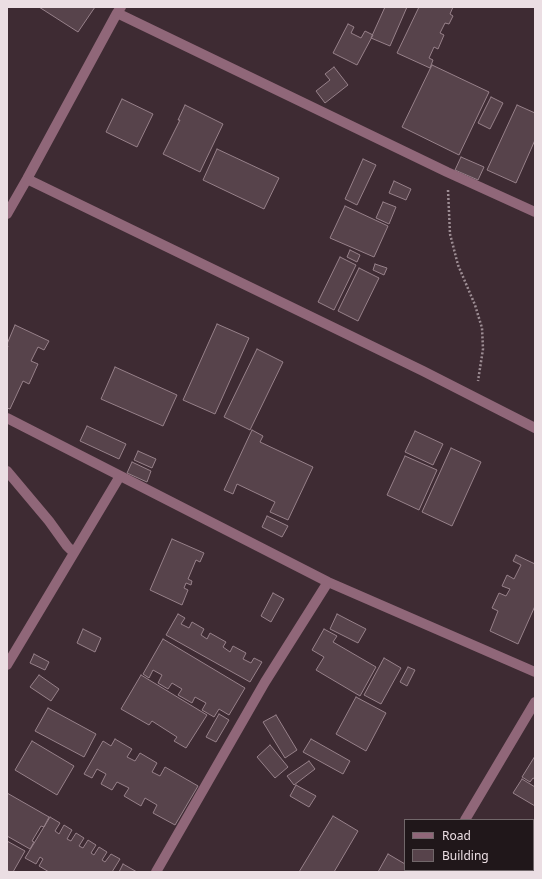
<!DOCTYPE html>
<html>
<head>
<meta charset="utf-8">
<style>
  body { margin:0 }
  #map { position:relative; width:542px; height:879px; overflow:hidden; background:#3e2b33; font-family:"Noto Sans",sans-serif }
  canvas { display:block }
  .frame { position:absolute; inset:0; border:8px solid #ebdee3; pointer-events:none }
  .legend { position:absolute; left:404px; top:819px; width:130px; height:52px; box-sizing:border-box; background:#20171a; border:1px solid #71676a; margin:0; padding:5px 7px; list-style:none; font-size:12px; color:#ebdee3 }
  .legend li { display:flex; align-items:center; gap:8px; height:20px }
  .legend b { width:20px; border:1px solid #71676a }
</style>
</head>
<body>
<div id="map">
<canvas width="542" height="879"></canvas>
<div class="frame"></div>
<ul class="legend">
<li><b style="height:5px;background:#906779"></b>Road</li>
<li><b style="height:11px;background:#57434b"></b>Building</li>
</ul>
</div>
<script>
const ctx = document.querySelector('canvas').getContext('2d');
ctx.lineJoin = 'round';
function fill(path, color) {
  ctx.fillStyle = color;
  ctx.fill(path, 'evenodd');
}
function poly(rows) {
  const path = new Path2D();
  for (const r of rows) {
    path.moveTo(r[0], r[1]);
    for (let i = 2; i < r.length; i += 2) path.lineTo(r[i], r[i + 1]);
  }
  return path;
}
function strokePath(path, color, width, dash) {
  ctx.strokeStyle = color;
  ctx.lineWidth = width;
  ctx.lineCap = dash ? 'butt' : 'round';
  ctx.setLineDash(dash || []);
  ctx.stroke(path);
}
const building = poly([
  [39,7,95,7,78,32,39,7],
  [385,7,407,7,390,46,371,38,385,7],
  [419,7,453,7,450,14,453,16,449,24,445,23,440,33,444,35,438,49,434,47,429,58,433,60,430,68,397,53,419,7],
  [348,24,354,27,351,33,361,38,365,31,373,35,357,65,333,53,348,24],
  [432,65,489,92,459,155,402,127,432,65],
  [334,67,348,85,325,103,316,91,330,80,325,74,334,67],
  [491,97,503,103,490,129,478,123,491,97],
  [122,99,153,114,137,147,106,132,122,99],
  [185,105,223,124,200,172,163,154,180,120,178,120,185,105],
  [517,105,535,113,535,140,516,183,487,170,517,105],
  [217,149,279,178,264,209,203,180,217,149],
  [461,157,484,167,478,180,455,170,461,157],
  [363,159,376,165,357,205,345,199,363,159],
  [394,181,411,189,406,200,389,193,394,181],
  [383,202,396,207,389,224,376,218,383,202],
  [345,206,388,226,374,257,330,238,345,206],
  [350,250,360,255,357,262,347,257,350,250],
  [340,257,356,265,334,310,318,302,340,257],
  [375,264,387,268,384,275,373,270,375,264],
  [359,268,379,278,358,321,338,311,359,268],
  [217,324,249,338,215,414,183,400,217,324],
  [15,325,49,341,44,350,38,347,31,361,38,364,29,384,23,381,10,409,7,408,7,349,8,346,7,345,7,344,15,325],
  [257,349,283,362,250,430,224,417,257,349],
  [115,367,177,395,163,426,101,399,115,367],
  [87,426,126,444,119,459,80,441,87,426],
  [252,430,263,436,260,442,313,467,288,520,270,512,275,502,237,484,233,494,224,490,252,430],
  [415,431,443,444,433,465,405,452,415,431],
  [451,448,481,462,452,526,422,512,451,448],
  [138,451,156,459,152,468,134,460,138,451],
  [405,456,437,470,419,510,387,495,405,456],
  [132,462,151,471,147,482,127,473,132,462],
  [267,516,288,526,282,537,262,527,267,516],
  [172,539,204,553,200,562,196,560,188,579,192,581,191,585,186,583,184,588,188,590,182,605,150,590,172,539],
  [516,555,535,564,535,606,518,644,490,631,498,611,492,608,499,593,506,596,510,589,502,586,507,575,514,579,521,565,513,561,516,555],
  [273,593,284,599,271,622,261,616,273,593],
  [178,614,185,618,181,624,189,628,192,622,204,629,201,635,207,639,210,633,226,642,223,647,230,652,233,646,246,653,243,659,251,663,254,658,262,662,250,682,166,635,178,614],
  [337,614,366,629,358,643,330,629,337,614],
  [83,629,101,638,95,652,77,643,83,629],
  [324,629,337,636,333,642,376,667,360,696,316,670,324,657,312,650,324,629],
  [163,639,245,688,229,715,219,709,214,717,202,710,206,703,195,697,192,703,178,695,182,689,172,683,168,689,158,683,162,675,153,670,149,678,143,674,163,639],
  [34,654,49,662,45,670,30,663,34,654],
  [384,658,401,668,381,704,364,695,384,658],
  [408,667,415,670,407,686,400,682,408,667],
  [39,675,59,689,51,701,30,687,39,675],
  [141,675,207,715,186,748,174,741,177,737,152,721,149,725,121,709,141,675],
  [356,697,386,713,366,751,336,734,356,697],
  [48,708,96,734,84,757,35,731,48,708],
  [219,714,229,720,216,742,206,737,219,714],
  [276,715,297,750,285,758,263,722,276,715],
  [115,739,132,749,127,757,135,761,140,753,157,763,152,772,160,776,165,767,198,786,175,825,153,813,157,805,145,798,141,806,124,796,129,788,117,782,112,790,101,784,106,774,97,769,92,778,84,774,103,741,111,746,115,739],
  [311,739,350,761,343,774,303,752,311,739],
  [32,741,74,766,57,795,15,770,32,741],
  [270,745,288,767,275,778,257,757,270,745],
  [535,756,535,779,533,778,530,782,522,777,535,756],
  [309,761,315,769,294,785,287,776,309,761],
  [522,779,535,787,535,806,513,793,522,779],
  [296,785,316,796,309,807,290,796,296,785],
  [7,793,49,817,44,827,41,826,32,841,34,842,30,849,7,836,7,793],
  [333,816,358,831,334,872,299,872,333,816],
  [50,817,60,823,55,831,59,834,64,825,72,830,67,839,71,841,76,833,84,838,79,846,83,848,88,840,96,845,91,853,94,855,99,847,107,852,102,860,105,862,111,854,120,859,112,872,49,872,39,866,43,859,40,857,36,864,25,858,50,817],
  [7,841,25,851,13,872,10,872,7,870,7,841],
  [388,854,405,864,405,870,415,870,417,871,416,872,378,872,388,854],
  [533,859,535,860,535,872,504,872,501,870,533,870,533,859],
  [123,864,137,872,119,872,123,864]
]);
fill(building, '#57434b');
strokePath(building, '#97818a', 1);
strokePath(poly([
  [448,190,450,234,458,265,475,305,482,328,483,349,478,381]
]), '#9d8d94', 2.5, [2, 2]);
strokePath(poly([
  [117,13,447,172,535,212],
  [27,179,423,371,535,428],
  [7,214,27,179,117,13,121,7],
  [7,418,328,582,535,672],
  [7,471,49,521,67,546,74,553],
  [7,665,120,476],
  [465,820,535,702],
  [156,872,265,682,328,582],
  [434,872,435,870]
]), '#906779', 10);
</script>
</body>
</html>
